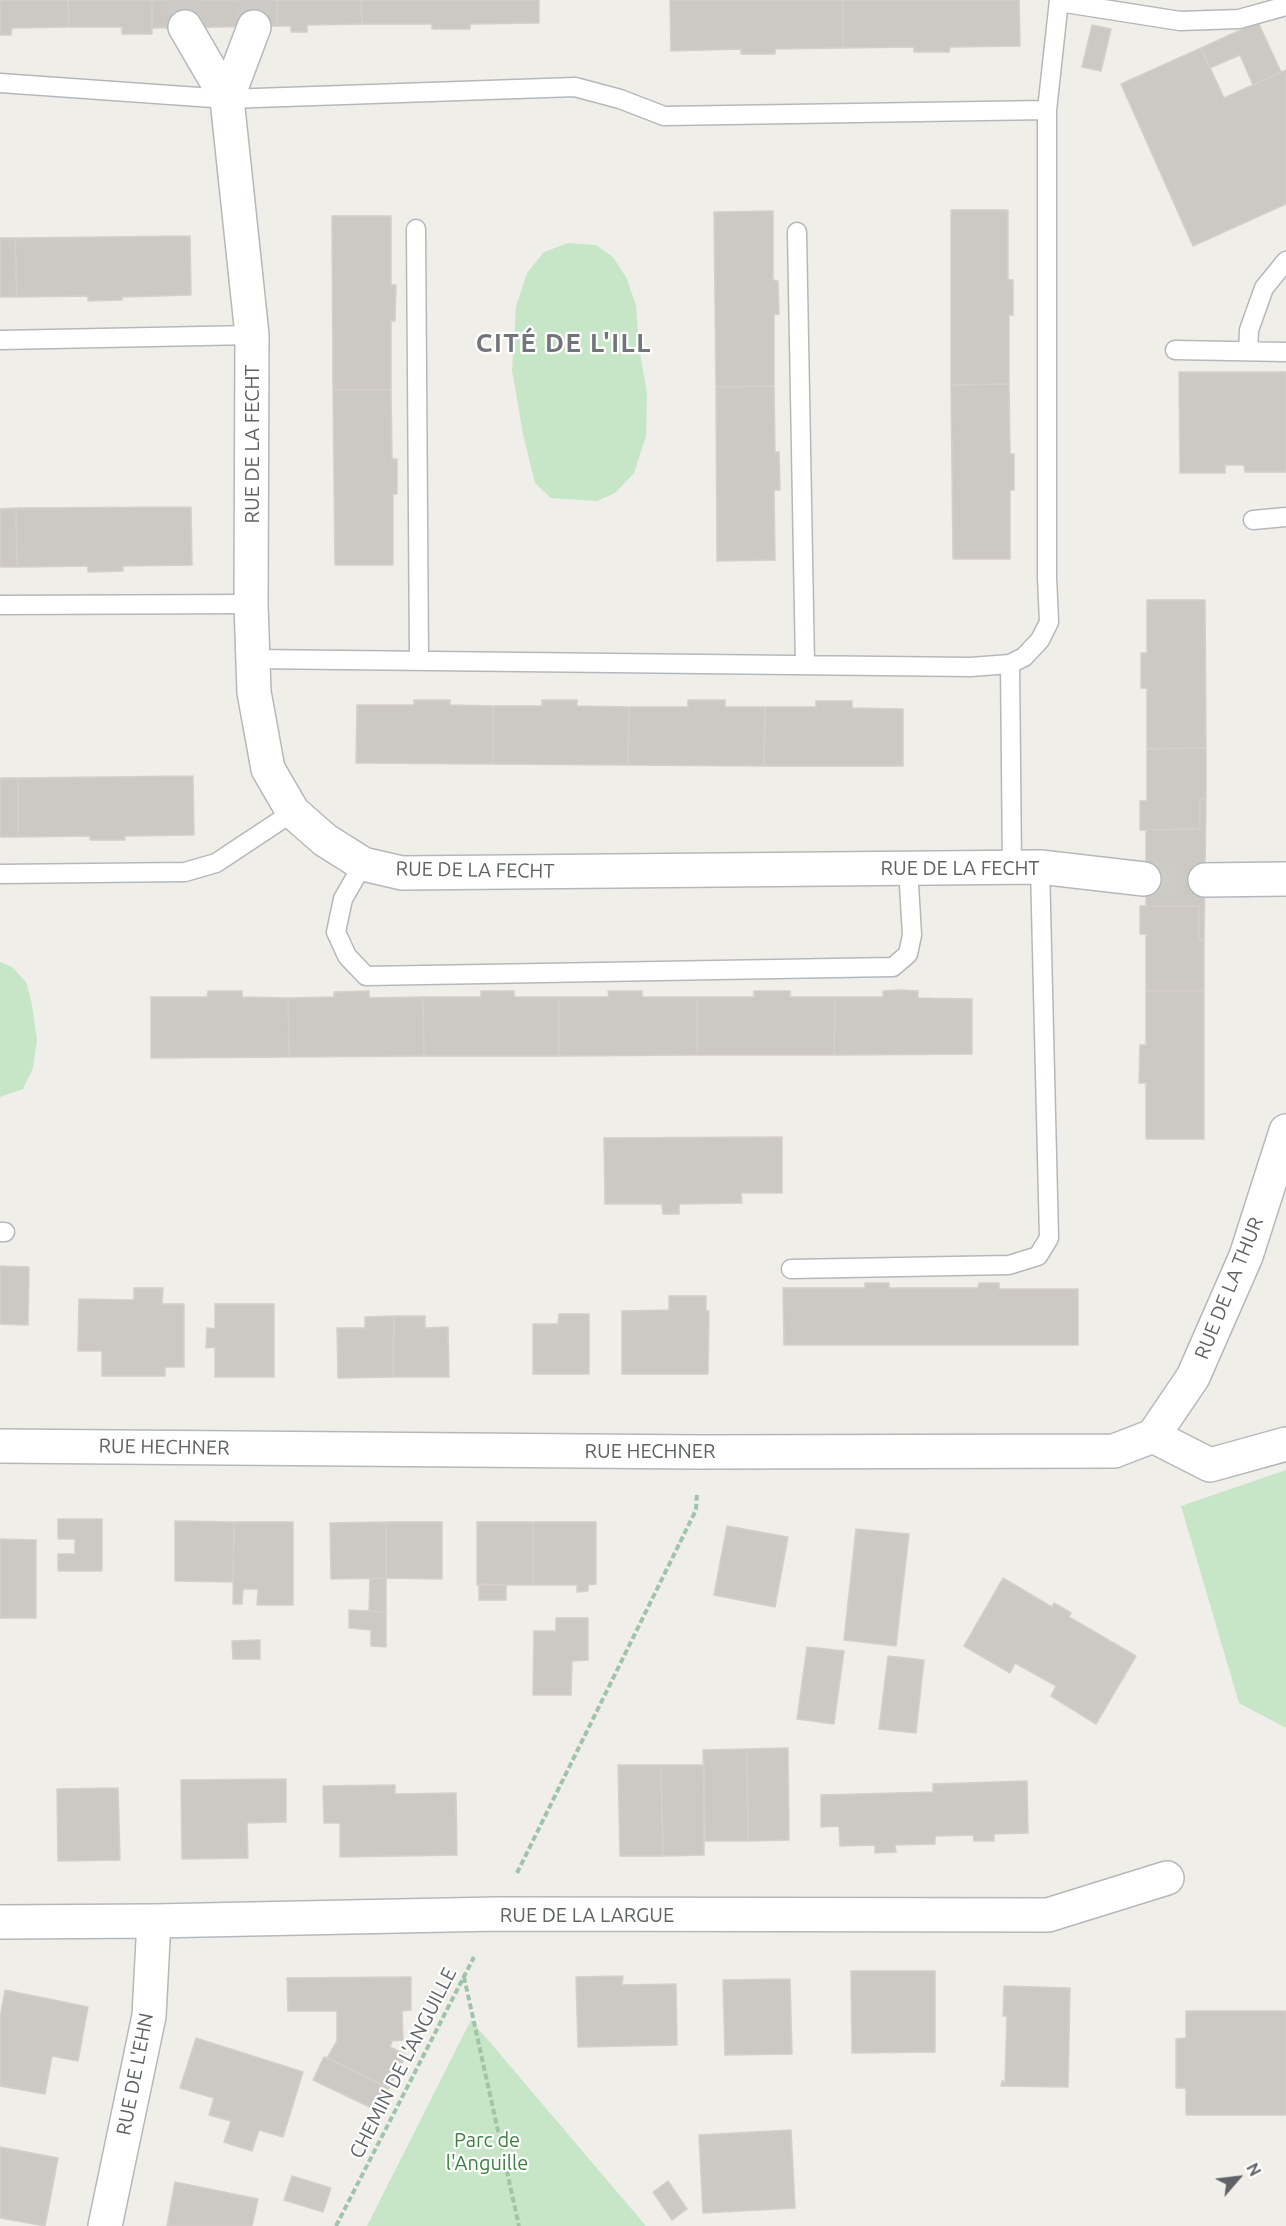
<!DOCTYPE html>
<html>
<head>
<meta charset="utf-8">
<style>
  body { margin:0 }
  #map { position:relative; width:1286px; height:2226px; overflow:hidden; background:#f0eee8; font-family:Ubuntu,sans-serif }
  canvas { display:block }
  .north { position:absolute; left:1208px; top:2148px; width:60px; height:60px; -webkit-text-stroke:4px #fff; paint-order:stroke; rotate:62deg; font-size:16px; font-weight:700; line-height:24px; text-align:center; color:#5f6367 }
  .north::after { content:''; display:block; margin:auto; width:21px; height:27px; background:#5f6367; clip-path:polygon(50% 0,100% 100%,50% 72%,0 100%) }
</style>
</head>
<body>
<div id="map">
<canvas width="1286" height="2226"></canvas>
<div class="north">N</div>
</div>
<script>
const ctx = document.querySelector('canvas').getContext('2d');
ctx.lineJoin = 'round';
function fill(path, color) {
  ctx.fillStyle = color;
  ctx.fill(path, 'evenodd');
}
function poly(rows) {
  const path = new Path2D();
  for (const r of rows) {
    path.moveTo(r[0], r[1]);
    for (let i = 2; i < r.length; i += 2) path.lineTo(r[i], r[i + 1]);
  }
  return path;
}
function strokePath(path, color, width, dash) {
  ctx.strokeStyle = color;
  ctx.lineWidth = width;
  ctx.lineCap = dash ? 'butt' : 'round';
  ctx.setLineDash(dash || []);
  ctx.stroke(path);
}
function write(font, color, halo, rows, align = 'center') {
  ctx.font = font + ' Ubuntu,sans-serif';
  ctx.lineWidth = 4.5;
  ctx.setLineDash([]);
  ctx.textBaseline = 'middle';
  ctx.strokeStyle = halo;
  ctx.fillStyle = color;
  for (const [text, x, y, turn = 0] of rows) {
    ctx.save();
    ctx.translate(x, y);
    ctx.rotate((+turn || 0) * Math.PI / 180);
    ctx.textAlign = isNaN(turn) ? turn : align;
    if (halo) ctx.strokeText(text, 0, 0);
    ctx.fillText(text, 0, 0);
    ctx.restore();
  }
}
fill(poly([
  [568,243,596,245,613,257,626,277,636,305,639,347,647,393,646,436,634,473,615,493,597,501,551,498,535,483,523,434,512,370,516,307,527,273,544,252],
  [0,962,12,967,26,982,32,1005,37,1040,33,1068,23,1089,0,1097],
  [1286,1470,1286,1728,1239,1703,1181,1506],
  [471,2020,646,2226,367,2226]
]), '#c7e5c7');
const building = poly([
  [0,0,68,0,69,27,12,28,11,35,0,35,0,0],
  [68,0,152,0,152,34,122,34,122,27,69,27,68,0],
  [152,0,277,0,277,26,152,28,152,0],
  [277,0,361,0,362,24,307,25,307,32,291,32,291,26,277,26,277,0],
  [361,0,539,0,539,23,470,24,470,29,432,29,432,24,362,24,361,0],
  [670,0,843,0,843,48,775,49,775,54,741,54,741,49,671,51,670,0],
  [843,0,1019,0,1020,46,950,47,949,52,914,52,914,47,843,48,843,0],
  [1258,22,1281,72,1253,85,1240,55,1210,68,1201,48,1258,22],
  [1092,25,1111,29,1101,71,1082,67,1092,25],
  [1201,48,1224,98,1286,70,1286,204,1193,246,1121,84,1201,48],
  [951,210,1008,210,1008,280,1013,280,1013,315,1009,315,1009,384,951,385,951,210],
  [773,211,773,280,778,281,779,314,774,315,774,386,716,387,714,212,773,211],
  [332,216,391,216,391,285,396,285,395,321,391,321,391,390,333,390,332,216],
  [190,236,191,295,122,297,122,300,88,301,88,296,17,297,15,238,190,236],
  [0,238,15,238,17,297,0,297,0,238],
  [1179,372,1286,372,1286,472,1245,472,1244,465,1225,465,1225,473,1180,473,1179,372],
  [1009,384,1010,454,1014,454,1014,490,1010,490,1010,559,953,559,951,385,1009,384],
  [774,386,775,452,779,452,780,490,774,490,775,560,717,561,716,387,774,386],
  [333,390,391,390,392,459,397,459,397,494,393,494,393,565,335,565,333,390],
  [191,507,192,565,123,566,123,571,88,572,88,566,17,567,16,508,191,507],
  [16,508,17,567,0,567,0,509,16,508],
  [1147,600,1205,600,1206,748,1147,749,1147,688,1141,688,1141,653,1147,653,1147,600],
  [414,700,450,700,450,705,493,706,493,764,356,763,357,705,414,705,414,700],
  [542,700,577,700,577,706,629,707,628,765,493,764,493,706,542,706,542,700],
  [688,700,725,700,725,707,765,707,764,766,628,765,629,707,688,707,688,700],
  [816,701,852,701,852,708,903,709,903,766,764,766,765,707,816,707,816,701],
  [1206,748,1206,799,1200,799,1200,829,1140,830,1140,801,1147,801,1147,749,1206,748],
  [193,776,194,835,124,836,125,840,90,840,90,836,18,837,18,778,193,776],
  [0,778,18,778,18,837,0,837,0,778],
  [1200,799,1206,799,1204,940,1199,940,1199,906,1146,906,1146,830,1200,829,1200,799],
  [1140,906,1199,906,1199,940,1204,940,1204,991,1146,991,1146,934,1140,934,1140,906],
  [902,990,918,991,918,998,972,999,972,1054,834,1055,835,997,883,997,883,991,902,990],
  [208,991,242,991,242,997,288,998,289,1057,151,1058,151,997,207,997,208,991],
  [369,991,369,998,423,997,424,1056,289,1057,288,998,334,997,334,992,369,991],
  [481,991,514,991,514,997,559,997,559,1056,424,1056,423,997,481,997,481,991],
  [608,991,642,991,642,997,697,997,697,1055,559,1056,559,997,609,997,608,991],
  [754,991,790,991,790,997,835,997,834,1055,697,1055,697,997,754,997,754,991],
  [1146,991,1204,991,1204,1139,1146,1139,1146,1083,1139,1083,1140,1045,1146,1045,1146,991],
  [782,1137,782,1193,741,1193,742,1203,679,1204,679,1214,663,1214,662,1204,605,1204,604,1138,782,1137],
  [0,1266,29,1267,28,1325,0,1324,0,1266],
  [865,1283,889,1283,889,1288,978,1288,979,1283,999,1283,999,1289,1078,1289,1078,1345,784,1345,783,1288,865,1288,865,1283],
  [134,1288,163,1288,162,1304,184,1304,184,1367,165,1367,165,1376,102,1376,102,1351,78,1351,79,1299,134,1300,134,1288],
  [669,1296,706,1296,706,1311,709,1311,708,1374,622,1374,622,1311,669,1310,669,1296],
  [215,1304,274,1304,274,1377,215,1377,215,1347,206,1348,207,1328,215,1329,215,1304],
  [559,1314,589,1314,589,1374,533,1374,533,1324,558,1324,559,1314],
  [394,1316,425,1316,425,1328,448,1327,449,1377,393,1377,394,1316],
  [394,1316,393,1377,338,1378,337,1328,365,1328,365,1317,394,1316],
  [58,1519,102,1519,102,1571,58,1571,58,1554,75,1554,75,1539,58,1539,58,1519],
  [175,1521,234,1522,233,1582,175,1581,175,1521],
  [234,1522,293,1522,293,1605,257,1605,258,1589,243,1589,242,1604,233,1604,234,1522],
  [386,1522,386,1578,331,1579,330,1523,386,1522],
  [386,1522,442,1522,442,1579,386,1578,386,1522],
  [477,1522,533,1522,533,1585,477,1585,477,1522],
  [533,1522,596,1522,596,1584,588,1585,588,1591,577,1592,577,1585,533,1585,533,1522],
  [727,1526,788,1537,775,1607,714,1595,727,1526],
  [856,1529,909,1534,896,1646,844,1640,856,1529],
  [0,1539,36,1540,36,1618,0,1618,0,1539],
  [386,1578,386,1612,369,1611,370,1579,386,1578],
  [1003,1578,1052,1607,1054,1603,1061,1607,1071,1613,1069,1617,1136,1656,1096,1724,1051,1696,1056,1686,1015,1663,1010,1673,964,1646,1003,1578],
  [479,1584,506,1585,506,1600,479,1600,479,1584],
  [349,1610,386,1612,386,1647,371,1646,371,1630,349,1628,349,1610],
  [556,1618,588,1618,588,1660,572,1661,571,1695,533,1695,534,1631,556,1631,556,1618],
  [260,1640,260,1659,233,1659,232,1641,260,1640],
  [807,1647,844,1651,834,1724,797,1719,807,1647],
  [888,1656,924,1660,916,1733,879,1729,888,1656],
  [788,1748,789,1840,748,1841,747,1749,788,1748],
  [747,1749,748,1841,705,1841,703,1750,747,1749],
  [618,1765,661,1765,663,1856,620,1856,618,1765],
  [661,1765,704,1765,704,1855,663,1856,661,1765],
  [286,1779,286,1822,247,1823,248,1858,182,1859,181,1780,286,1779],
  [1027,1781,1028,1833,994,1834,994,1841,974,1841,973,1835,935,1836,935,1844,895,1845,896,1852,875,1853,875,1845,840,1846,839,1826,821,1827,821,1795,933,1792,933,1784,1027,1781],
  [395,1785,395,1794,456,1793,457,1855,340,1857,340,1823,324,1823,323,1786,395,1785],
  [118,1788,120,1860,58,1861,57,1789,118,1788],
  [851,1971,935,1971,935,2052,852,2053,851,1971],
  [623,1976,622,1985,676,1984,677,2045,578,2047,576,1977,623,1976],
  [411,1977,411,2010,402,2011,403,2040,392,2041,390,2047,406,2055,389,2088,327,2058,337,2041,337,2011,288,2011,287,1978,411,1977],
  [790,1979,792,2054,725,2055,723,1980,790,1979],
  [1004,1986,1070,1988,1068,2087,1001,2086,1002,2081,1005,2082,1007,2016,1003,2016,1004,1986],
  [5,1990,88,2007,78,2061,52,2056,45,2094,0,2086,0,2018,5,1990],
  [1186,2011,1286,2011,1286,2115,1186,2115,1186,2088,1176,2088,1176,2039,1186,2038,1186,2011],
  [196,2038,303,2072,283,2137,259,2130,252,2151,224,2142,231,2121,209,2115,214,2098,180,2088,196,2038],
  [324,2057,389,2088,378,2111,313,2080,324,2057],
  [791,2130,795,2208,703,2213,699,2135,791,2130],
  [0,2147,58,2158,45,2226,0,2218,0,2147],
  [292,2176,331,2188,323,2212,284,2200,292,2176],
  [668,2181,687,2209,672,2220,653,2192,668,2181],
  [175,2182,258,2199,252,2226,167,2226,175,2182]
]);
fill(building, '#ccc9c5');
strokePath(building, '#d4d0c7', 1.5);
strokePath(poly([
  [185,0,185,27],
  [254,0,254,27],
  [1144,879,1205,880]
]), '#cccbc8', 33, [33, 16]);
const lane = poly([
  [1059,2,1180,21,1239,19,1286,6],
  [0,83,227,99,575,87,620,99,664,116,1047,110],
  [416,229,419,661],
  [797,232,805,665],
  [0,340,252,335],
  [1175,350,1286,352],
  [1248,351,1249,330,1264,288,1286,261],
  [1253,520,1286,517],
  [0,605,251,604],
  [252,659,971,667,1010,664,1024,657,1040,640,1049,622,1047,577,1047,110,1059,0],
  [1010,664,1012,867],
  [363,864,343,899,336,932,347,956,366,976,893,967,908,954,912,935,908,868],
  [0,874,185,872,216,863,293,812],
  [0,1232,5,1232],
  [791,1269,1009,1265,1038,1256,1049,1238,1040,867]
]);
const street = poly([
  [185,27,227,99,252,335,251,604,254,692,268,769,293,812,325,840,363,864,402,873,1040,867,1144,879],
  [227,99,254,27],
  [1205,880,1286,879],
  [1153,1436,1193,1377,1246,1256,1286,1131],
  [0,1446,700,1452,1114,1451,1153,1436,1210,1465,1286,1444],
  [0,1922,154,1921,496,1914,1048,1915,1167,1878],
  [105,2226,149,2016,154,1921]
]);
strokePath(lane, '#b5b8bb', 21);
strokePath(street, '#b5b8bb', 36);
strokePath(poly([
  [517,1873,696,1510,697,1493],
  [464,1977,519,2226],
  [336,2226,474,1957]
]), '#a0c4aa', 4, [6, 3]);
strokePath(lane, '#fff', 18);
strokePath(street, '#fff', 33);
write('20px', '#5f6367', '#fff', [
  ["RUE DE LA FECHT",252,444,-90],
  ["RUE DE LA FECHT",960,868],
  ["RUE DE LA FECHT",475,870,1],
  ["RUE DE LA THUR",1229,1288,-68],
  ["RUE HECHNER",164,1447,1],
  ["RUE HECHNER",650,1451],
  ["RUE DE LA LARGUE",587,1915],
  ["CHEMIN DE L'ANGUILLE",403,2063,-63],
  ["RUE DE L'EHN",135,2074,-79]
]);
write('20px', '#3d8140', '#fff', [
  ["Parc de",487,2140],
  ["l'Anguille",487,2163]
]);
ctx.letterSpacing = '1.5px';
write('bold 26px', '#717579', '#fff', [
  ["CITÉ DE L'ILL",564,343]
]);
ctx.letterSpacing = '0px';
</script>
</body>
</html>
